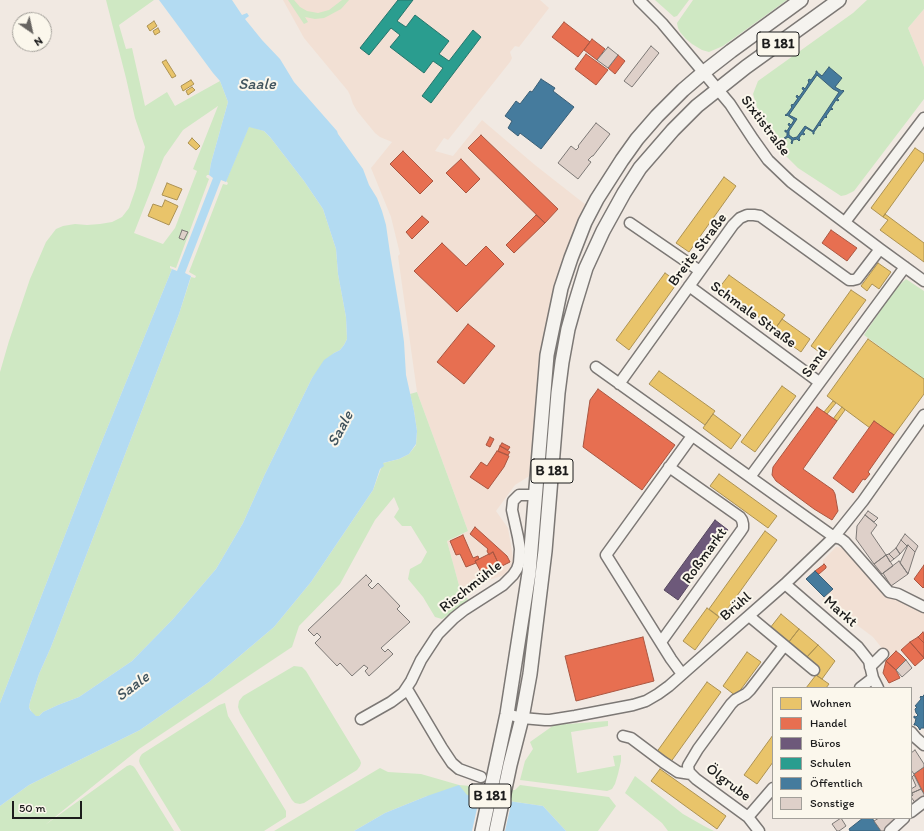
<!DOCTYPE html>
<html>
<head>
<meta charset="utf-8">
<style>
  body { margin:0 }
  #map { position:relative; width:924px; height:831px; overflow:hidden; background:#f1e9e2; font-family:Itim,sans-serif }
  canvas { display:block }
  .legend { position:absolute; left:772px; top:687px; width:140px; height:132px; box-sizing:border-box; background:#fbf7ec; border:1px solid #a29f99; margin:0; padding:5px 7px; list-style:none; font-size:12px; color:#1c1c1c }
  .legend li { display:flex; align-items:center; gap:8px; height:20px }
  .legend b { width:20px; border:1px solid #a29f99 }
  .north { position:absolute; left:12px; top:12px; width:40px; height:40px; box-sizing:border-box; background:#fbf7ec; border:1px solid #a29f99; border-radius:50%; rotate:146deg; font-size:11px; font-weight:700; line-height:16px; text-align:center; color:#1c1c1c }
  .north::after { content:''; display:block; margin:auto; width:14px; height:18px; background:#676461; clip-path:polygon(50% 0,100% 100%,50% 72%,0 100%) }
  .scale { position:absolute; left:12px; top:801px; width:70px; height:18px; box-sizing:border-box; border:2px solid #1c1c1c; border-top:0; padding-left:5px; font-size:12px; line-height:14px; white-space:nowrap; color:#1c1c1c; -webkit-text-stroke:3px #fbf7ec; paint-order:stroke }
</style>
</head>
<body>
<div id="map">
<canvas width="924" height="831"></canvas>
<ul class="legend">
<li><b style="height:11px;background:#e9c46a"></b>Wohnen</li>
<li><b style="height:11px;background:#e76f51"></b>Handel</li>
<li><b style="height:11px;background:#6d597a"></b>Büros</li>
<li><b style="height:11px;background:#2a9d8f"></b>Schulen</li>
<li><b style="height:11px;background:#457b9d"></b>Öffentlich</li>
<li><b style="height:11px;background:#ded0c9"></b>Sonstige</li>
</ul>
<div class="north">N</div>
<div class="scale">50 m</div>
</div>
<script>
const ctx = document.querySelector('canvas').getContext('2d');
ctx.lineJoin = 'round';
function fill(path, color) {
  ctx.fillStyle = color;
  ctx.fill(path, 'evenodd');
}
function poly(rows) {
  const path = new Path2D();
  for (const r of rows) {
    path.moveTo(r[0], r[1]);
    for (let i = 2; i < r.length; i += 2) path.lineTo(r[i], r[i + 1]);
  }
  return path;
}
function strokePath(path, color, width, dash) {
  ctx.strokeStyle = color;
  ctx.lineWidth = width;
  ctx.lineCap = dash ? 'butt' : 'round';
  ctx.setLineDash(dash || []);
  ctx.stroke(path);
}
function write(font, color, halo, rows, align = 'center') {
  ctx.font = font + ' Itim,sans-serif';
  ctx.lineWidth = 4;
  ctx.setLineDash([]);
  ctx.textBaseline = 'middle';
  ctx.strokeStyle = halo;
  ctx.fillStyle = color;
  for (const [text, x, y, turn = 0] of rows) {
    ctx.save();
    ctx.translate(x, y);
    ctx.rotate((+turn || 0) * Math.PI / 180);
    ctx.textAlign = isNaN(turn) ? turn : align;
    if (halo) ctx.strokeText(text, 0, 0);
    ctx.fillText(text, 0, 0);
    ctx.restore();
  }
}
fill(poly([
  [283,0,540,0,549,8,519,47,515,46,510,52,512,58,510,62,448,140,444,138,435,151,453,156,482,120,535,165,586,205,582,212,585,214,560,277,531,475,515,485,496,511,508,528,514,563,505,575,460,589,447,541,468,531,417,392,398,256,400,254,391,217,371,168,392,142,380,137,375,133,357,111,353,104,350,95,348,91,304,38],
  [924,9,924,67,908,28],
  [836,547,845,548,889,592,924,607,924,631,901,650,896,652,886,661,881,647,873,637,857,625,838,615,822,599,832,589,819,574,826,568,825,565,823,565,823,560]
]), '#f2e0d4');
fill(poly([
  [106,0,154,0,119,25,126,49,132,48,145,106,167,92,175,106,220,81,228,102,211,163,209,175,207,175,206,177,209,179,176,268,170,266,170,268,172,269,89,473,0,703,0,372,9,341,30,279,46,242,56,229,63,226,75,224,87,225,100,224,112,222,122,217,129,208,136,188,145,147,135,118,126,78],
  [218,106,193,169,197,171,175,228,163,244,134,233,164,157,183,130],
  [288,0,294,0,300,7,307,11,318,13,329,10,342,0,349,0,341,9,328,16,324,18,315,19,305,17,308,22,304,24],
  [655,0,689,0,677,16,674,17],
  [693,0,787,0,730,41,723,46,709,52,702,50,692,44,686,39,680,32,678,28,677,23],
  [867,0,924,0,924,9,908,28,924,67,924,99,854,191,846,195,841,196,798,168,787,157,761,120,753,94,758,81,853,13],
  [249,126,264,131,270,137,304,181,323,209,336,249,338,274,346,317,347,339,344,345,340,350,334,353,312,378,265,474,243,523,216,569,173,619,132,661,79,697,58,705,43,712,39,716,36,716,33,715,29,707,30,702,39,674,51,647,179,314,191,277,195,278,196,276,189,272,223,184,227,185,228,183,226,181],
  [906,279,924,291,924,379,864,335,894,290],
  [417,392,468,531,447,541,460,589,470,602,442,619,435,617,423,597,408,579,410,569,421,563,427,552,411,526,402,526,394,517,399,509,394,497,375,520,340,584,299,626,292,647,139,749,45,825,127,766,130,765,133,766,135,768,174,831,0,831,0,806,29,785,140,730,209,682,274,627,311,582,373,490,383,463,399,459,409,454,416,445,417,431,414,411,410,394],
  [294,666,302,667,306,671,360,760,361,763,360,766,357,770,304,803,300,804,295,803,292,800,240,713,238,707,239,701,243,696],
  [225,703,228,716,286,811,286,817,264,831,181,831,140,764,139,761,140,757,142,754,219,705],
  [608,721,608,726,571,732,577,773,615,766,613,756,621,755,621,761,618,774,615,784,612,789,607,791,520,780,525,761,533,749,530,742,554,725],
  [380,768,388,772,421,774,459,785,515,790,520,785,609,797,616,806,598,831,566,831,543,806,467,795,427,796,385,813,354,831,274,831],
  [635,776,683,814,704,826,714,831,668,831,662,823,625,793]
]), '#cfe8c3');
fill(poly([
  [159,0,232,0,242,15,247,13,249,16,245,19,262,40,280,59,294,82,337,131,338,134,363,169,369,185,377,198,382,211,386,225,390,253,400,313,404,342,406,375,414,411,417,431,416,444,409,454,399,459,383,463,384,466,380,469,373,490,311,582,274,627,209,682,140,730,29,785,0,806,0,703,89,473,172,269,177,271,213,178,209,175,211,163,228,102,220,81,213,73],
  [249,127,264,131,270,137,304,181,323,209,336,249,338,274,346,317,347,339,344,345,340,350,334,353,324,360,312,378,265,474,243,523,216,569,173,619,132,661,79,697,58,705,43,712,39,716,36,716,30,710,29,707,30,702,39,674,51,647,179,314,191,276,185,273,221,180,226,182],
  [459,785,467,795,543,806,566,831,354,831,385,813,427,796]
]), '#b3dbf2');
fill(poly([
  [480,795,512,800,505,831,472,831]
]), '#f1e9e2');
const homes = poly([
  [154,21,157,26,150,31,147,26,154,21],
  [158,28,160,32,155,35,153,31,158,28],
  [166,60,176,76,172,78,162,62,166,60],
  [191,80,194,84,183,91,181,86,191,80],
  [192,87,195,90,188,95,186,91,192,87],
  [192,138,200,146,196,150,188,143,192,138],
  [915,148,924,154,924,160,883,217,871,208,915,148],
  [724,177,736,186,689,252,676,243,724,177],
  [167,183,182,189,177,200,162,195,167,183],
  [165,200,178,206,169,225,148,216,153,204,162,207,165,200],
  [885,214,924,243,924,262,880,230,888,220,883,217,885,214],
  [878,263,891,272,879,289,872,284,867,291,861,286,878,263],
  [665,273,678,282,629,350,616,340,665,273],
  [729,275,785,315,775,329,719,288,729,275],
  [851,290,866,300,825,356,811,346,851,290],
  [782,319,810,339,801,352,773,332,782,319],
  [868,339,924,379,924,394,894,435,874,421,870,428,827,396,868,339],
  [659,371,715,411,705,425,649,384,659,371],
  [782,386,796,396,755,452,741,442,782,386],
  [833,401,836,403,827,414,824,412,833,401],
  [842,407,845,410,837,421,833,419,842,407],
  [713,414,741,435,731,449,703,428,713,414],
  [719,474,777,516,768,528,710,486,719,474],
  [765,531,777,540,721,618,709,609,765,531],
  [707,608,719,617,695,650,683,641,707,608],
  [781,614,799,629,788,643,770,628,781,614],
  [799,629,818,645,806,658,788,643,799,629],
  [818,645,835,661,822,679,816,675,819,669,806,658,818,645],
  [747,652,761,662,736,696,723,686,747,652],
  [816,675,829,684,826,688,806,688,816,675],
  [707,682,721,692,670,763,656,753,707,682],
  [773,735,773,762,757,784,744,775,773,735],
  [660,769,726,816,717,829,651,781,660,769]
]);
fill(homes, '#e9c46a');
strokePath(homes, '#ac9253', 1);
const shops = poly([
  [564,22,590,42,578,57,552,37,564,22],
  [592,39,605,49,597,60,584,50,592,39],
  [586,54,608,70,596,85,575,69,586,54],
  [618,55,625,61,615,74,608,68,618,55],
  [481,135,558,209,545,223,468,148,481,135],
  [403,151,433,181,420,194,390,164,403,151],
  [461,159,480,179,466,193,446,173,461,159],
  [536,215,545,223,514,253,506,245,536,215],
  [422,216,429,222,412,239,406,232,422,216],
  [831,230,857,248,847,261,822,243,831,230],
  [442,243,466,266,486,246,504,264,457,312,414,271,442,243],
  [468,324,495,346,464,384,437,362,468,324],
  [598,389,675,445,642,490,583,447,590,400,598,389],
  [817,407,837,421,803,469,833,490,835,494,838,511,832,520,814,509,776,481,772,475,773,467,817,407],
  [874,421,894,435,868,472,870,474,865,480,863,479,853,493,833,478,874,421],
  [490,437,494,439,490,447,486,445,490,437],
  [502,443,510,447,508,450,500,446,502,443],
  [500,446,510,452,508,455,498,451,500,446],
  [497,451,509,456,504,467,488,489,470,477,481,462,487,466,497,451],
  [475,527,507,556,510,562,500,567,493,552,489,555,487,551,488,549,470,534,475,527],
  [463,535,473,558,478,556,479,559,475,561,476,563,466,567,460,554,456,555,450,541,463,535],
  [493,552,500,567,482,574,475,561,493,552],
  [824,564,826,566,826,568,819,574,815,571,823,565,824,564],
  [924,565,924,587,923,588,914,579,924,565],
  [923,632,924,634,924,643,918,637,923,632],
  [643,637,654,681,576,701,565,656,643,637],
  [918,637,924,643,924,658,910,642,918,637],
  [910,642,924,658,915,666,901,650,910,642],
  [896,651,901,655,906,660,896,670,886,661,896,651],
  [886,661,896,670,900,678,889,683,883,673,886,661],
  [924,767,924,794,914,774,924,767]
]);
fill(shops, '#e76f51');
strokePath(shops, '#aa5641', 1);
const offices = poly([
  [715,520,728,530,678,600,664,590,715,520]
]);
fill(offices, '#6d597a');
strokePath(offices, '#55475e', 1);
const schools = poly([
  [398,0,413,0,397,21,406,27,415,15,449,41,439,54,449,61,473,30,481,37,431,103,422,96,443,68,433,61,424,73,390,47,400,35,391,28,369,55,360,48,398,0]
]);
fill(schools, '#2a9d8f');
strokePath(schools, '#26766c', 1);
const public = poly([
  [829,67,842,78,835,87,842,91,843,90,844,91,837,99,839,100,838,101,836,100,831,108,833,109,832,110,831,109,826,116,827,117,826,118,825,117,820,124,821,125,820,126,819,125,814,132,814,134,813,134,813,132,806,128,803,133,805,134,804,135,802,134,799,138,800,140,799,141,797,139,793,140,792,144,791,143,792,140,788,137,785,139,784,138,787,136,787,132,785,132,785,130,787,131,790,126,788,125,789,123,791,125,794,120,787,115,786,116,785,115,787,114,792,107,791,106,792,104,793,105,798,98,796,97,797,95,799,97,804,90,802,89,803,87,805,89,809,82,808,81,809,79,811,80,816,73,816,71,817,71,817,72,822,76,829,67],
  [817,75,833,89,839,92,813,131,805,126,797,137,793,138,789,135,789,131,797,119,789,115,817,75],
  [541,79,555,88,553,91,574,107,541,149,520,133,518,136,508,128,512,121,505,116,516,101,520,104,530,91,532,92,541,79],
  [815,571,833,589,824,597,806,579,815,571],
  [924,695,924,728,921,728,920,730,919,729,919,728,916,725,914,725,914,724,915,723,916,718,914,718,914,716,916,717,918,715,916,713,915,709,917,707,915,706,921,699,920,697,921,696,922,697,924,695],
  [863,818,872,818,881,831,850,831,849,829,863,818]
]);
fill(public, '#457b9d');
strokePath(public, '#395e76', 1);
const building = poly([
  [651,46,659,53,632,87,624,81,651,46],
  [608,47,618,55,608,68,597,60,608,47],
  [596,123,610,134,593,156,592,156,588,160,591,162,578,179,558,163,571,146,576,150,579,147,578,146,596,123],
  [182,230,188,232,184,240,179,238,182,230],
  [868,511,878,518,874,522,865,515,868,511],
  [865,515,877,525,871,533,886,555,874,564,856,539,857,526,865,515],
  [905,534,918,546,915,552,908,545,907,546,901,540,905,534],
  [901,540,907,546,900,554,896,548,901,540],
  [908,545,915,552,908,574,900,563,908,545],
  [896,548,900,554,894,559,889,554,896,548],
  [889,554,894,559,890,562,886,555,889,554],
  [886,555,893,566,882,574,874,564,886,555],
  [899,561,908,574,891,586,883,573,899,561],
  [366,575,372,581,368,585,372,589,378,583,400,606,397,609,410,622,381,648,385,652,388,649,393,654,369,676,365,671,368,668,364,665,352,676,340,663,337,666,315,643,321,637,317,633,314,636,308,630,366,575],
  [906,660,912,668,902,677,896,670,906,660],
  [915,750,924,764,924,767,914,774,911,770,911,753,915,750],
  [914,775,921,789,912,793,911,789,916,786,912,777,914,775],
  [921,789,924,794,924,799,916,804,911,797,913,795,912,793,921,789],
  [841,818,846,826,839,831,837,831,832,824,841,818],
  [879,818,897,818,885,831,881,831,874,821,879,818]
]);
fill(building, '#ded0c9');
strokePath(building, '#7c7875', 1);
const minor = poly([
  [639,0,662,23,730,104,753,139,768,160,791,182,880,249,924,281],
  [845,222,924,118],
  [630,223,700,271],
  [689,286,819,382],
  [596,367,834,537,841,539,845,542,889,592,898,594,924,607],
  [619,384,733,225,740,218,747,215,754,215,760,216,849,280,853,280,857,279,880,249],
  [750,477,905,267],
  [785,584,858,647,869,661,873,678,878,688],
  [749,616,814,670],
  [661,642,741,531,743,528,743,524,742,520,740,517,669,467],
  [870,667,883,654],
  [682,674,671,659,606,555,692,436],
  [860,688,873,678],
  [407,689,442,748,452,763,459,769,481,777],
  [507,714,522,718,545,720,550,720,575,716,633,705,646,701,658,694,669,686,695,663,785,584,834,537,863,501,924,415],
  [361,719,391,702,403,693,411,681,421,660,438,634,454,618,464,610,503,585,513,575,517,569,519,563,520,549,518,537,512,510,513,501,519,495,536,495],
  [911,732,916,738,924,745],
  [623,736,631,738,663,762,678,772,691,774],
  [911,812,924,802],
  [748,817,773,788],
  [759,831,748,817,696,779,689,772,688,766,689,764,698,749,731,704,735,700,746,694,750,690,784,646],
  [890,831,904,818]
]);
const major = poly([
  [482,831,507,714,529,573,547,355,561,288,571,258,585,222,597,199,622,160,637,139,657,116,683,90,704,72,731,51,801,0],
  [496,831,510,765,522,718,530,674,545,551,558,393,562,362,568,329,575,304,586,268,603,231,624,193,640,168,673,130,697,106,746,67,839,0]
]);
strokePath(minor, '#7c7875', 13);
strokePath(major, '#7c7875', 16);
strokePath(minor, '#f5f3ef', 10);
strokePath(major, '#f5f3ef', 13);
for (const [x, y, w] of [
  [778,44,42],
  [552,471,42],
  [490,796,42]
]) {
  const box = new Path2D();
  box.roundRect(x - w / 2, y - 12, w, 24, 3);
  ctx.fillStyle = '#fbf7ec';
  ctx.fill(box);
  strokePath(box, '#1c1c1c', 1);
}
write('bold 14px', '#1c1c1c', null, [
  ["B 181",778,44],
  ["B 181",552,471],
  ["B 181",490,796]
]);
write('15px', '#1c1c1c', '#fbf7ec', [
  ["Sixtistraße",765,126,53],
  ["Breite Straße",698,250,-53],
  ["Schmale Straße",753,315,36],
  ["Sand",815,363,-54],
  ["Roßmarkt",705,556,-54],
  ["Rischmühle",471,587,-38],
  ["Brühl",736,607,-41],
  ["Markt",840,612,41],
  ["Ölgrube",728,783,37]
]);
write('italic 16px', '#41545e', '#fbf7ec', [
  ["Saale",257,85],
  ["Saale",341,429,-62],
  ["Saale",133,687,-37]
]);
</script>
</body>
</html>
